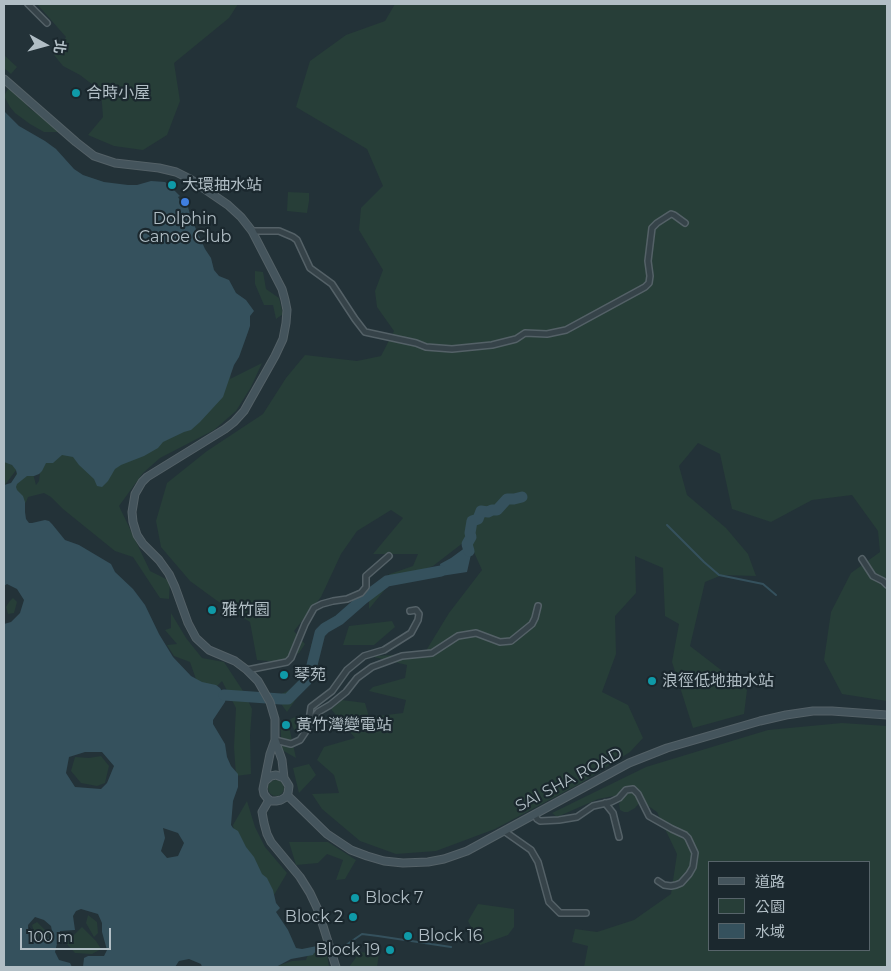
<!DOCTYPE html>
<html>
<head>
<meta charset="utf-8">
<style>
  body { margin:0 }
  #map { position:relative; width:891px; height:971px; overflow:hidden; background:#233238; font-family:Montserrat,"Noto Sans TC",sans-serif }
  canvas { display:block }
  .frame { position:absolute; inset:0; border:5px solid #b1bec5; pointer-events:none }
  .legend { position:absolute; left:708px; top:861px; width:162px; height:90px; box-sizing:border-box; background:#1b282e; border:1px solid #57646a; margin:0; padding:6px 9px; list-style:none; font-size:15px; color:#b1bec5 }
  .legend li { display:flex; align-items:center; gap:10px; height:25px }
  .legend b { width:25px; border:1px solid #57646a }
  .north { position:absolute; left:20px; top:20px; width:50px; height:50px; -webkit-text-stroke:4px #1b282e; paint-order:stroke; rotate:97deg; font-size:14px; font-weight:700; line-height:20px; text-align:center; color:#b1bec5 }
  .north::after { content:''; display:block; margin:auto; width:18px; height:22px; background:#b1bec5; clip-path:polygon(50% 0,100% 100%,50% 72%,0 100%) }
  .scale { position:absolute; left:20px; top:928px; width:91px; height:22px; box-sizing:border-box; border:2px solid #b1bec5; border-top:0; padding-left:6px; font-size:15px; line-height:18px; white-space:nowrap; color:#b1bec5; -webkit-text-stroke:4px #1b282e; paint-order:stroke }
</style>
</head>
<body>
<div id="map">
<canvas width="891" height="971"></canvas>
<div class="frame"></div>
<ul class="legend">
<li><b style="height:6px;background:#44545c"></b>道路</li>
<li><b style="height:14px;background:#273e38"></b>公園</li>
<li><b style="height:14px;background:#35515d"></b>水域</li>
</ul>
<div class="north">北</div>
<div class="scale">100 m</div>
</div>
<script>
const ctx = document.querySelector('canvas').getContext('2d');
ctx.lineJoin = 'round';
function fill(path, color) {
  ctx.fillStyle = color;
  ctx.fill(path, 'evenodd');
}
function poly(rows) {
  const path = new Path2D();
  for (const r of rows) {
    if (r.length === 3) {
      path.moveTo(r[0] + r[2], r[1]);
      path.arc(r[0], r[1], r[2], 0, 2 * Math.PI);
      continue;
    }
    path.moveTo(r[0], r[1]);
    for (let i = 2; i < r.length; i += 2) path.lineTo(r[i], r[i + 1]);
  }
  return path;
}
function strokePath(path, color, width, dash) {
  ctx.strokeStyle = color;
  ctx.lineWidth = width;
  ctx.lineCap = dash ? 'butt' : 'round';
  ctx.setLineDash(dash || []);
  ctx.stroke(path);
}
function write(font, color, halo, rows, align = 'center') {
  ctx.font = font + ' Montserrat,"Noto Sans TC",sans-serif';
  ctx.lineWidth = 4.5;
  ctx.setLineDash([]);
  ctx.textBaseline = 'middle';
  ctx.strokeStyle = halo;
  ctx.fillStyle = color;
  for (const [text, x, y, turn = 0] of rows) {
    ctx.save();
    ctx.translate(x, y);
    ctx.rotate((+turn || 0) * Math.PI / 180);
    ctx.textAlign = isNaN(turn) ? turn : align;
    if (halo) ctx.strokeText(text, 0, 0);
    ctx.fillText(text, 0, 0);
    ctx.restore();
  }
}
fill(poly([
  [37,4,238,4,229,18,174,63,180,101,167,135,143,150,114,146,88,135,103,117,101,91,80,75,63,66,54,55,66,37],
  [395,4,887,4,887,701,842,694,824,660,831,612,851,573,880,552,878,531,852,495,812,500,771,522,732,509,720,454,698,443,679,466,687,495,726,528,748,554,756,576,722,575,705,582,690,646,747,690,744,714,693,728,672,662,679,624,665,616,663,568,635,556,636,593,615,616,616,654,602,692,628,705,643,738,630,752,581,783,495,829,436,851,396,854,360,841,322,809,312,794,339,793,334,775,317,760,324,747,355,738,331,709,342,700,365,703,369,717,403,713,406,700,369,691,373,687,405,678,407,665,370,656,424,654,449,613,482,570,468,539,433,566,391,582,369,609,369,589,390,574,413,566,418,554,373,554,403,518,391,510,357,531,341,554,321,597,294,631,305,644,299,653,278,662,257,660,250,622,216,600,190,581,161,547,156,521,167,483,207,451,263,414,286,378,305,355,357,361,381,356,394,331,377,307,375,291,383,270,359,230,361,208,383,186,367,149,296,107,310,61,346,35,385,21],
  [4,55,17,67,11,74,4,68],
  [9,87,18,93,29,108,36,113,47,120,59,130,58,132,44,132,30,124,15,113,10,107,4,96],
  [288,192,309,193,309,201,307,213,287,211],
  [255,271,263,272,266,289,279,298,283,314,276,319,273,305,264,305,255,284],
  [262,363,251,387,236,411,214,430,160,458,143,473,119,506,150,571,170,581,169,599,160,598,133,557,115,551,63,509,51,497,44,493,28,497,26,502,17,512,9,492,19,467,30,462,36,485,39,481,41,465,61,448,231,375,230,379],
  [4,459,17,469,4,486],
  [13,598,17,602,14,613,8,614,6,607,9,602],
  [171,613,186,638,202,658,224,662,245,694,252,709,250,735,251,774,236,776,234,747,236,708,222,681,217,686,198,685,190,662,174,656,167,645,177,644,165,630,171,628],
  [392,621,395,627,374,645,343,645,349,626],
  [322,643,314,679,301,692,287,712,276,697,304,682,313,654,311,644],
  [301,715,301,728,294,730,290,719],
  [280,720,290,731,296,758,282,750],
  [842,723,887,726,887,967,584,967,588,946,572,942,575,929,597,932,634,920,671,894,677,854,657,812,641,801,635,808,628,812,624,812,620,810,619,804,624,794,598,799,557,817,552,813,646,767,768,730],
  [710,862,870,862,870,950,710,950],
  [101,756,109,766,105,783,97,786,81,783,71,771,75,757,89,758],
  [309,764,316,775,299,793,293,768],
  [276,788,8],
  [247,801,255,827,265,847,287,873,274,895,238,865,233,825],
  [289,842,328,842,356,860,345,879,336,880,343,860,327,854,318,863,296,865],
  [478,904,514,909,514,927,508,935,480,945,468,921],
  [88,915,97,922,98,933,94,937,86,923],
  [37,922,50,935,43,937,35,935,32,925],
  [82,927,96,941,101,949,92,954,75,953,66,943],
  [310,948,318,956,323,952,327,954,329,967,276,967,280,965,292,961,306,960],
  [360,952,379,954,377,967,349,967]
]), '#273e38');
fill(poly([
  [4,111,19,126,45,141,56,149,74,169,83,175,104,182,128,185,137,185,151,181,165,182,168,184,180,196,178,197,184,207,188,207,191,218,205,249,211,258,214,270,219,276,229,280,236,293,246,300,254,311,250,316,250,326,248,332,239,357,234,365,223,397,200,422,191,430,184,432,163,442,158,448,144,456,121,465,115,469,108,481,102,487,97,486,94,479,79,465,73,457,62,455,53,463,46,463,42,471,39,474,34,476,27,476,17,484,16,487,17,490,23,496,25,502,25,512,26,519,29,523,32,523,45,520,49,521,52,524,65,540,79,545,111,564,115,572,133,589,145,605,159,634,173,657,191,676,202,682,216,685,220,688,226,698,225,702,213,720,213,724,225,744,227,757,231,766,238,774,238,787,233,801,231,825,233,828,238,831,246,847,254,857,262,874,267,878,273,890,276,903,280,908,276,912,288,930,296,948,302,949,317,946,323,949,324,951,320,951,314,953,313,955,291,959,276,967,202,967,201,964,189,959,179,961,175,967,83,967,84,958,88,956,104,956,107,950,102,932,102,923,98,914,81,909,76,911,73,916,75,930,60,931,55,952,59,960,70,963,72,967,5,967,4,964,4,624,11,622,20,613,24,600,17,589,7,584,4,586,4,485,11,483,17,474,16,470,12,465,4,462],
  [85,752,102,752,114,766,107,783,101,789,75,787,66,773,69,757],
  [163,828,178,833,184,843,178,856,167,858,161,851,165,838],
  [35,917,44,920,51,926,53,936,51,938,41,939,35,942,29,937,28,925],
  [466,547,472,550,467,572,441,576,440,564,451,558]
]), '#35515d');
strokePath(poly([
  [667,525,704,562,719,575,763,584,776,595],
  [339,948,346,945,362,934,378,936,451,947]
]), '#35515d', 2);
strokePath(poly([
  [469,551,467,544,471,537,470,533,472,521,478,519,481,511,488,512,492,510,497,510,507,499,514,499,522,497],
  [224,695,281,699,288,699,307,680,311,669,320,633,325,628,339,620,363,599,387,581,441,571]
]), '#35515d', 11);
const street = poly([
  [28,4,47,23],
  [252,231,279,231,293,237,297,240,310,268,332,284,355,319,365,332,416,343,426,347,452,349,492,345,516,339,525,333,547,334,566,330,645,287,649,283,650,276,648,261,652,228,657,223,671,214,674,215,685,223],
  [862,559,873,576,883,581,887,585],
  [247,670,287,662,291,658,305,624,314,608,322,604,333,601,347,599,361,593,366,587,366,576,389,556],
  [308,724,318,712,330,705,346,692,357,678,372,667,402,656,432,653,458,636,476,633,500,642,511,641,532,624,535,618,538,606],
  [275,740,291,744,300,740,308,728,311,707,332,691,347,670,364,656,384,650,411,633,418,620,419,614,416,610,410,611],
  [605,803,613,813,619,837],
  [535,814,537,819,540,821,559,820,577,817,593,806,611,802,619,798,626,790,633,789,638,794,649,816,672,829,685,835,688,838,695,853,693,867,689,874,681,883,676,885,671,886,664,885,658,881],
  [504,831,531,850,538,862,549,902,560,913,586,913]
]);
const secondary = poly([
  [4,79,76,142,94,156,115,163,159,168,176,172,190,179,228,205,241,217,252,231,282,289,285,300,287,310,286,323,283,339,275,356,244,411,234,422,225,429,147,477,142,482,135,494,132,512,133,522,137,535,143,544,159,560,169,574,175,587,188,623,196,638,209,650,235,661,247,670,258,681,270,702,275,719,275,740,282,760,284,778,289,786,288,793,286,797,281,800,276,801,271,801,267,798,264,794,263,789,270,754,275,740],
  [265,781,271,776,276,775,284,778],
  [287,795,327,834,351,850,367,856,384,861,403,863,428,862,444,859,467,851,629,763,667,748,760,721,786,715,813,711,832,711,887,715],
  [269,800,262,812,264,823,267,834,271,842,300,877,310,893,318,910,336,967]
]);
strokePath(street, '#546167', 8);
strokePath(secondary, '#546167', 9);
strokePath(street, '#364349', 5);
strokePath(secondary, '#44545c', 7);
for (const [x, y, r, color] of [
  [76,93,5,"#0f9aa8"],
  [172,185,5,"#0f9aa8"],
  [185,202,5,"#3f7fe0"],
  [212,610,5,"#0f9aa8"],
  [284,675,5,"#0f9aa8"],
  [652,681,5,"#0f9aa8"],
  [286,725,5,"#0f9aa8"],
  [355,898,5,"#0f9aa8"],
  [353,917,5,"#0f9aa8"],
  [408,936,5,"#0f9aa8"],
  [390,950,5,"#0f9aa8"]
]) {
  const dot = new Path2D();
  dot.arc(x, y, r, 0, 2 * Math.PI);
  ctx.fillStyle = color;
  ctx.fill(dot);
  strokePath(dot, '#1b282e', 2);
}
write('16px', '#b1bec5', '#1b282e', [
  ["合時小屋",86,93],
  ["大環抽水站",182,185],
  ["Dolphin",185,219,"center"],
  ["Canoe Club",185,237,"center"],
  ["雅竹園",222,610],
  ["琴苑",294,675],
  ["浪徑低地抽水站",662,681],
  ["黃竹灣變電站",296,725],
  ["Block 7",365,898],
  ["Block 2",343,917,"right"],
  ["Block 16",418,936],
  ["Block 19",380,950,"right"]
], 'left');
write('16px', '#b1bec5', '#1b282e', [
  ["SAI SHA ROAD",569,780,-28]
]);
</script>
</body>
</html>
